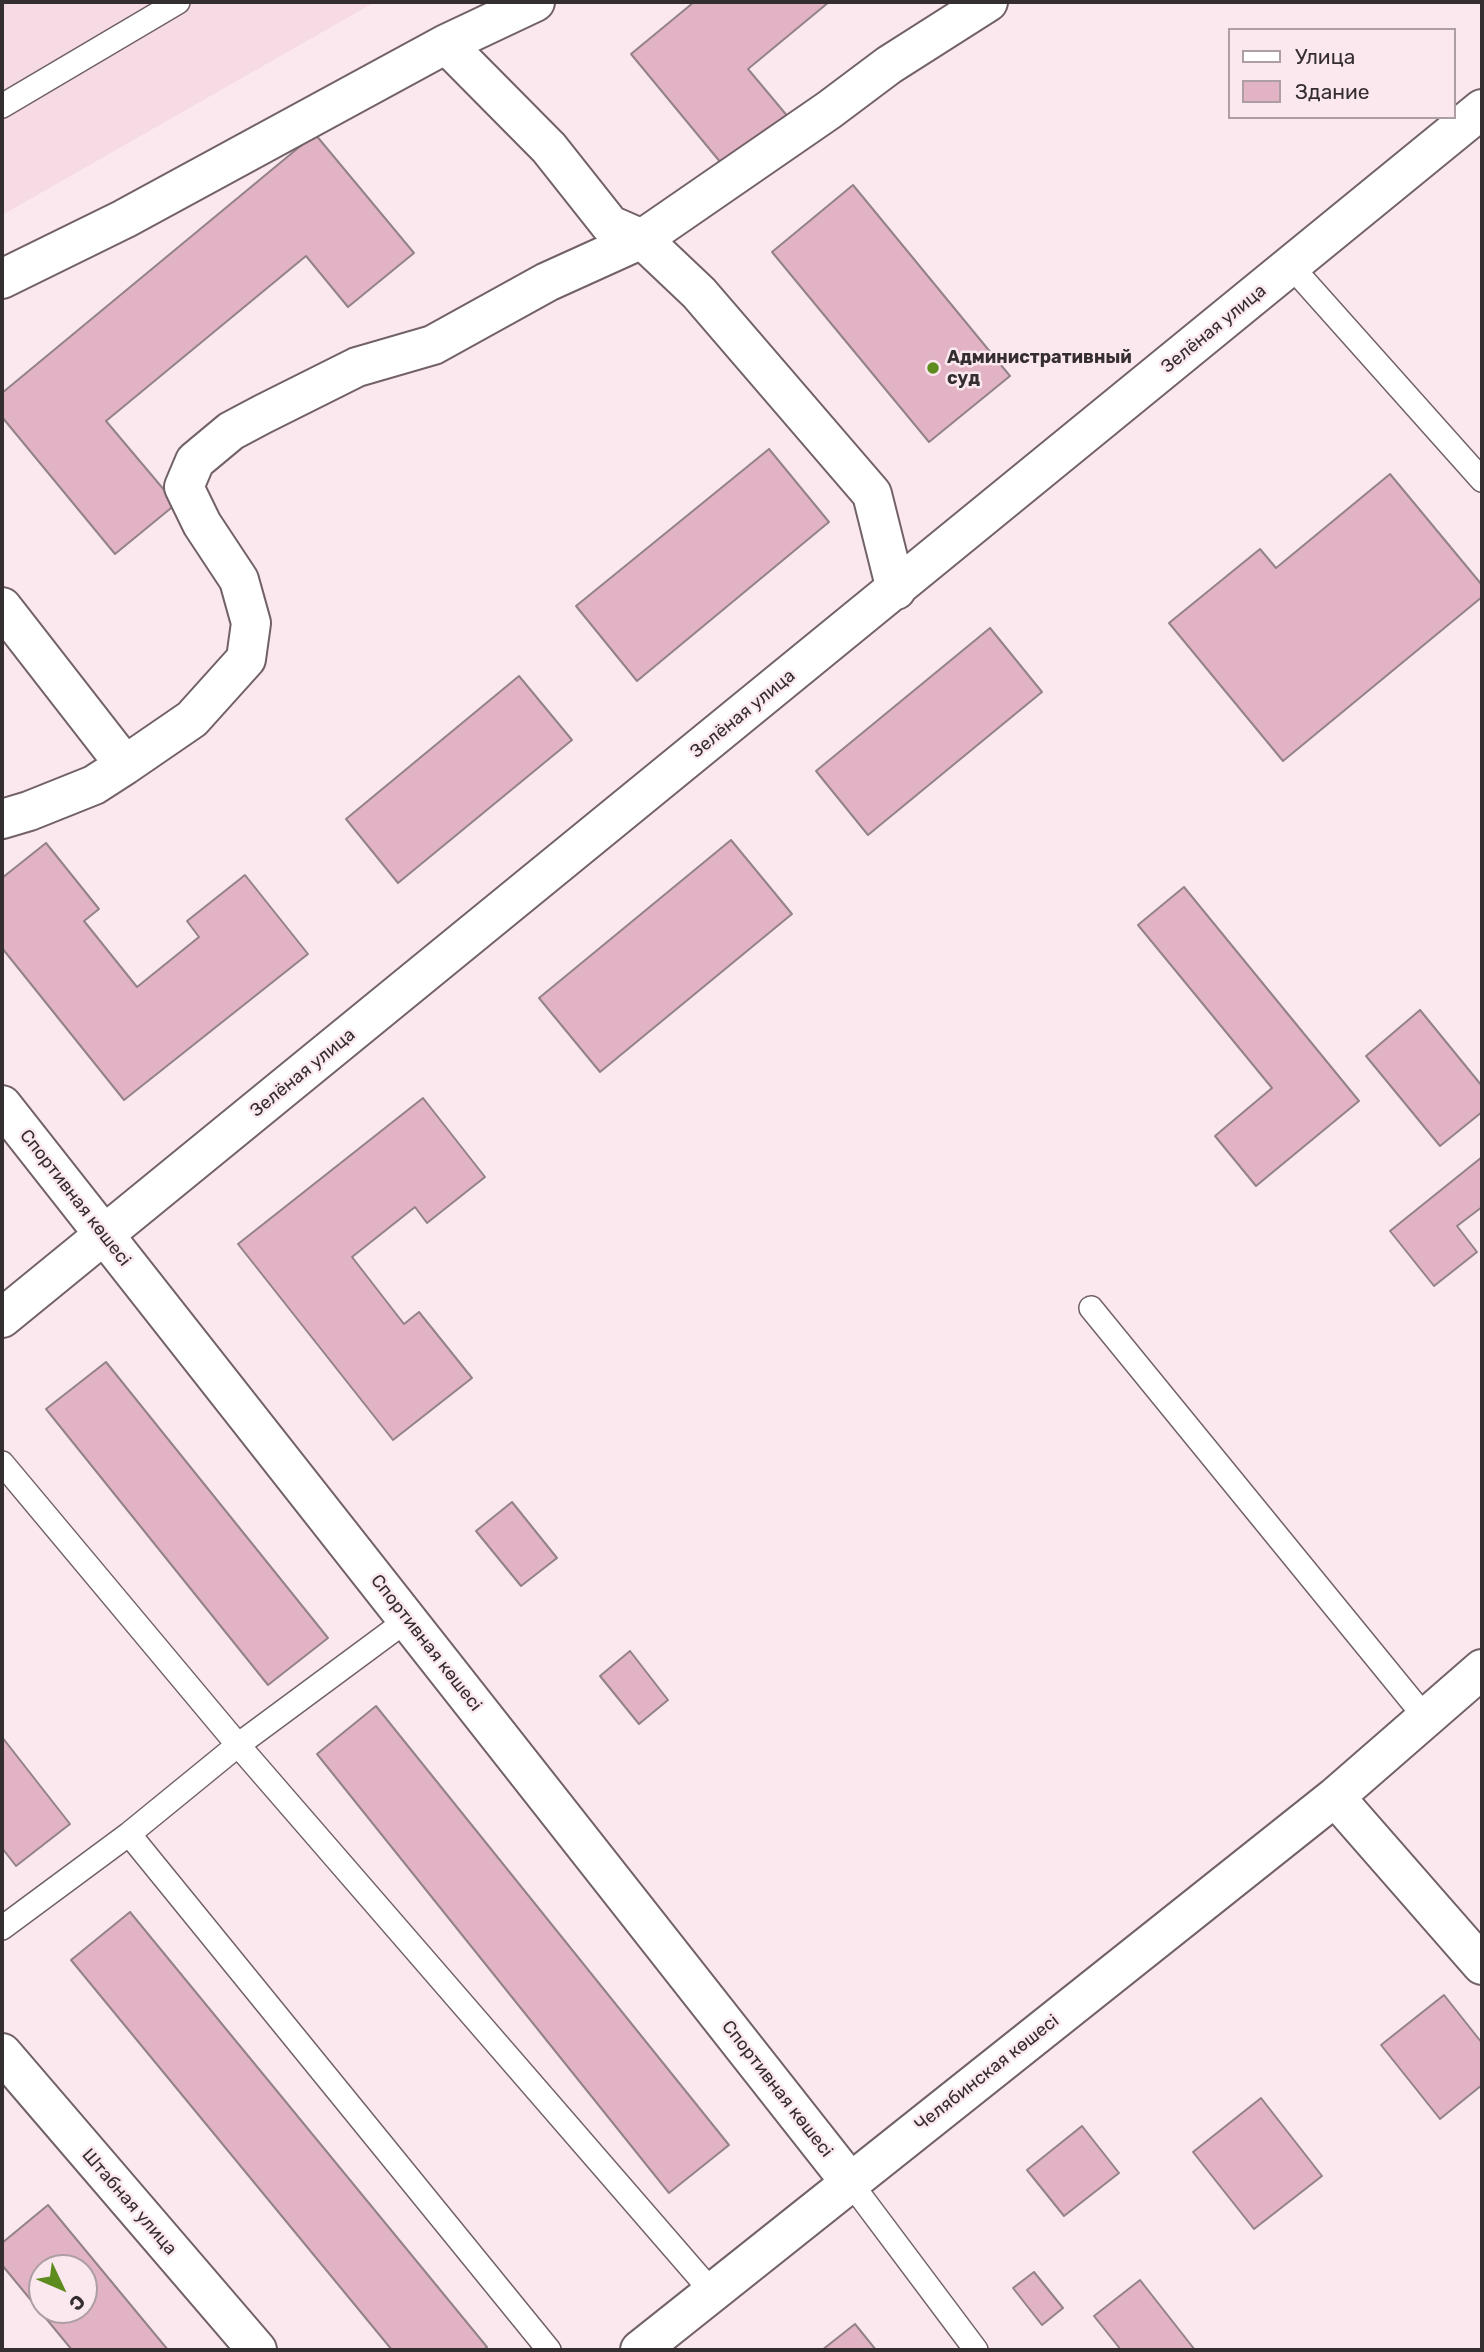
<!DOCTYPE html>
<html>
<head>
<meta charset="utf-8">
<style>
  body { margin:0 }
  #map { position:relative; width:1484px; height:2352px; overflow:hidden; background:#fbe8ef; font-family:Rubik,sans-serif }
  canvas { display:block }
  .frame { position:absolute; inset:0; border:4px solid #352e31; pointer-events:none }
  .legend { position:absolute; left:1228px; top:28px; width:228px; height:91px; box-sizing:border-box; background:#fbe8ef; border:2px solid #ac9ea3; margin:0; padding:9px 12px; list-style:none; font-size:21px; color:#352e31 }
  .legend li { display:flex; align-items:center; gap:14px; height:35px }
  .legend b { width:35px; border:2px solid #ac9ea3 }
  .north { position:absolute; left:28px; top:2254px; width:70px; height:70px; box-sizing:border-box; background:#fbe8ef; border:2px solid #ac9ea3; border-radius:50%; rotate:134deg; font-size:19px; font-weight:700; line-height:28px; text-align:center; color:#352e31 }
  .north::after { content:''; display:block; margin:auto; width:24px; height:32px; background:#5d8b1e; clip-path:polygon(50% 0,100% 100%,50% 72%,0 100%) }
</style>
</head>
<body>
<div id="map">
<canvas width="1484" height="2352"></canvas>
<div class="frame"></div>
<ul class="legend">
<li><b style="height:9px;background:#fff"></b>Улица</li>
<li><b style="height:19px;background:#e1b3c4"></b>Здание</li>
</ul>
<div class="north">С</div>
</div>
<script>
const ctx = document.querySelector('canvas').getContext('2d');
ctx.lineJoin = 'round';
function fill(path, color) {
  ctx.fillStyle = color;
  ctx.fill(path, 'evenodd');
}
function poly(rows) {
  const path = new Path2D();
  for (const r of rows) {
    path.moveTo(r[0], r[1]);
    for (let i = 2; i < r.length; i += 2) path.lineTo(r[i], r[i + 1]);
  }
  return path;
}
function strokePath(path, color, width, dash) {
  ctx.strokeStyle = color;
  ctx.lineWidth = width;
  ctx.lineCap = dash ? 'butt' : 'round';
  ctx.setLineDash(dash || []);
  ctx.stroke(path);
}
function write(font, color, halo, rows, align = 'center') {
  ctx.font = font + ' Rubik,sans-serif';
  ctx.lineWidth = 5;
  ctx.setLineDash([]);
  ctx.textBaseline = 'middle';
  ctx.strokeStyle = halo;
  ctx.fillStyle = color;
  for (const [text, x, y, turn = 0] of rows) {
    ctx.save();
    ctx.translate(x, y);
    ctx.rotate((+turn || 0) * Math.PI / 180);
    ctx.textAlign = isNaN(turn) ? turn : align;
    if (halo) ctx.strokeText(text, 0, 0);
    ctx.fillText(text, 0, 0);
    ctx.restore();
  }
}
fill(poly([
  [2,2,375,2,2,215]
]), '#f6dbe5');
const building = poly([
  [694,2,829,2,748,69,789,118,726,169,631,54,694,2],
  [315,134,414,253,348,307,306,256,106,421,176,504,115,554,2,417,2,393,315,134],
  [853,185,1010,376,929,442,772,252,853,185],
  [769,449,829,522,637,681,576,606,769,449],
  [1390,474,1482,585,1482,597,1283,761,1169,623,1260,549,1276,568,1390,474],
  [990,628,1042,692,868,835,816,771,990,628],
  [519,676,572,740,398,883,346,819,519,676],
  [731,840,792,914,600,1072,539,998,731,840],
  [46,843,99,909,84,921,137,987,199,937,187,921,245,875,308,954,124,1100,2,948,2,878,46,843],
  [1184,887,1359,1101,1256,1186,1215,1136,1272,1088,1138,925,1184,887],
  [1420,1010,1482,1086,1482,1112,1440,1146,1366,1056,1420,1010],
  [423,1098,485,1177,427,1223,415,1207,352,1257,404,1324,419,1312,472,1378,393,1440,238,1244,423,1098],
  [1482,1157,1482,1207,1457,1226,1477,1252,1434,1286,1390,1231,1482,1157],
  [106,1362,328,1638,268,1685,46,1409,106,1362],
  [512,1502,557,1558,521,1586,476,1531,512,1502],
  [630,1651,668,1700,639,1724,600,1676,630,1651],
  [376,1706,729,2145,669,2193,317,1754,376,1706],
  [2,1737,70,1824,16,1866,2,1848,2,1737],
  [130,1912,487,2347,483,2350,392,2350,71,1960,130,1912],
  [1444,1995,1482,2043,1482,2085,1440,2119,1381,2045,1444,1995],
  [1261,2098,1322,2176,1254,2229,1193,2152,1261,2098],
  [1082,2126,1119,2173,1064,2216,1027,2170,1082,2126],
  [48,2205,168,2350,72,2350,2,2265,2,2243,48,2205],
  [42,2268,84,2268,84,2310,42,2310,42,2268],
  [1034,2272,1063,2308,1042,2325,1013,2288,1034,2272],
  [1140,2280,1195,2350,1121,2350,1094,2316,1140,2280],
  [855,2324,876,2350,822,2350,855,2324]
]);
fill(building, '#e1b3c4');
strokePath(building, '#938288', 2);
const service = poly([
  [2,106,178,2],
  [1291,266,1482,480],
  [1091,1308,1425,1717],
  [2,1463,238,1745,713,2293],
  [129,1834,549,2350],
  [2,1928,129,1834,238,1745,407,1620],
  [850,2182,976,2350]
]);
const minor = poly([
  [446,44,535,2],
  [2,279,124,219,446,44,549,148,610,225,642,239,699,293,872,494,896,590],
  [2,607,125,765],
  [2,819,29,811,94,785,125,765,192,719,246,659,251,623,239,580,202,524,184,487,195,461,231,431,263,414,357,367,433,345,547,282,642,239,829,110,889,65,988,2],
  [2,1105,850,2182],
  [2,1318,1482,109],
  [1335,1797,1482,1965],
  [2,2053,257,2350],
  [640,2350,1335,1797,1482,1669]
]);
strokePath(service, '#726268', 26);
strokePath(minor, '#726268', 42);
strokePath(service, '#fff', 23);
strokePath(minor, '#fff', 38);
for (const [x, y, r, color] of [
  [933,368,7,"#5d8b1e"]
]) {
  const dot = new Path2D();
  dot.arc(x, y, r, 0, 2 * Math.PI);
  ctx.fillStyle = color;
  ctx.fill(dot);
  strokePath(dot, '#fbe8ef', 2.5);
}
write('18px', '#352e31', '#fbe8ef', [
  ["Зелёная улица",1214,329,-39],
  ["Зелёная улица",743,714,-39],
  ["Зелёная улица",303,1073,-39],
  ["Спортивная көшесі",75,1198,52],
  ["Спортивная көшесі",426,1643,52],
  ["Челябинская көшесі",987,2073,-38],
  ["Спортивная көшесі",777,2089,52],
  ["Штабная улица",129,2202,49]
]);
write('bold 18px', '#352e31', '#fbe8ef', [
  ["Административный",947,358],
  ["суд",947,379]
], 'left');
</script>
</body>
</html>
